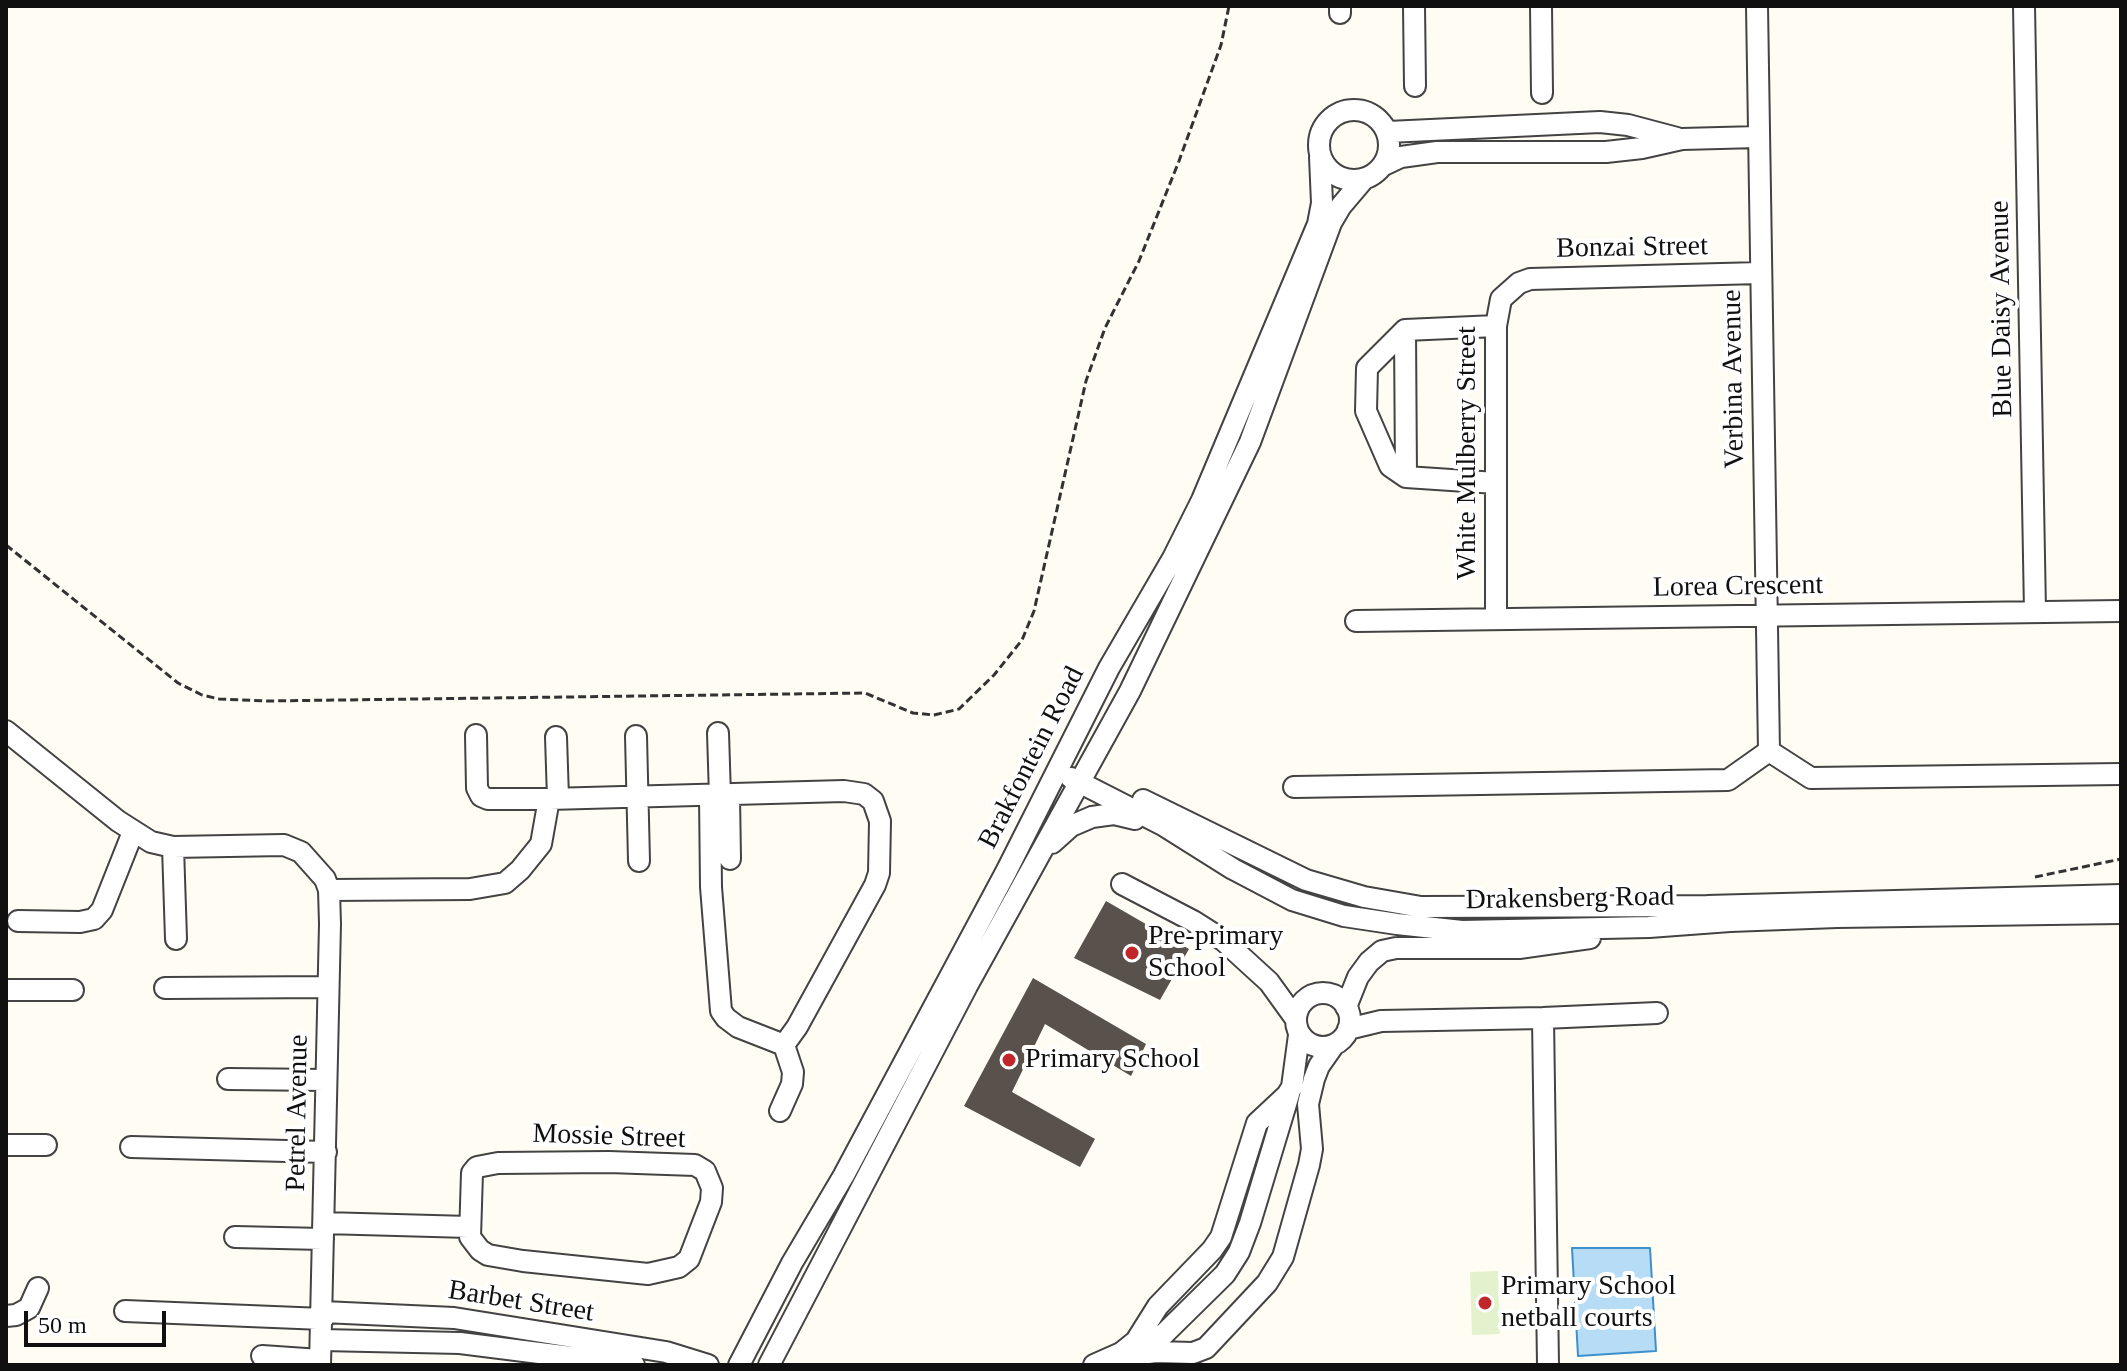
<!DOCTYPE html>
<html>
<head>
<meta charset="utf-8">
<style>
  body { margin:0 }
  #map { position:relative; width:2127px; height:1371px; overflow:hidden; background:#fffdf3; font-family:"Times New Roman",serif }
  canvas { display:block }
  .frame { position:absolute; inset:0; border:8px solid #101010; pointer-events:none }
  .scale { position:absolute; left:24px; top:1311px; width:142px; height:36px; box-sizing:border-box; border:4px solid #101010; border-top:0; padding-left:10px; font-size:24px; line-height:28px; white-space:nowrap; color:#101010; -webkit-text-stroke:6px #fff; paint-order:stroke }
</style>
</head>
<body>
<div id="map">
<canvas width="2127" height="1371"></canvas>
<div class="frame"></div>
<div class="scale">50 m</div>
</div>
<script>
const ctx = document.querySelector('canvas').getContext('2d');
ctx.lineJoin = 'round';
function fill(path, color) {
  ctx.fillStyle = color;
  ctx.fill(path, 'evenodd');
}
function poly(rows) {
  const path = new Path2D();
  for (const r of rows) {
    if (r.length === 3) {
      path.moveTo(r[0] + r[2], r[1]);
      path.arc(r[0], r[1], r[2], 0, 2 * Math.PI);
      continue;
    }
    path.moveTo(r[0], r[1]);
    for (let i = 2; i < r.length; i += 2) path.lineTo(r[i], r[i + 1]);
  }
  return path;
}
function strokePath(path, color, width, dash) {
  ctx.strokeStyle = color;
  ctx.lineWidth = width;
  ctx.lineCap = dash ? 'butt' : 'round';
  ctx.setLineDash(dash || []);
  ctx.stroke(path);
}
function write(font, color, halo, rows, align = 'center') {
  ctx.font = font + ' "Times New Roman",serif';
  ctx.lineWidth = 8;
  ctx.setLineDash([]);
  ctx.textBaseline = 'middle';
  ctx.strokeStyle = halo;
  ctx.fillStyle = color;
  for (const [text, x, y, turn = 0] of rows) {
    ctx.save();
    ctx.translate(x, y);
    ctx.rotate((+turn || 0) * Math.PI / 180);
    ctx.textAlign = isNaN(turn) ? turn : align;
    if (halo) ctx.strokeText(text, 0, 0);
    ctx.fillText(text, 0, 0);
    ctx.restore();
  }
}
fill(poly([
  [1498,1271,1500,1334,1472,1335,1470,1272]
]), '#e4f1cd');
const water = poly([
  [1572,1248,1650,1248,1656,1351,1578,1356,1572,1248]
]);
fill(water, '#b7ddf6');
strokePath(water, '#3e90cd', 2);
fill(poly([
  [1106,901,1189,949,1160,1000,1074,958],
  [1033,978,1146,1044,1131,1076,1045,1024,1012,1092,1095,1139,1080,1167,964,1106]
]), '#58514c');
const minor = poly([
  [1340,6,1340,13],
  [1414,6,1415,86],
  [1541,6,1542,93],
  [1757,6,1769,751],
  [2024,6,2035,611],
  [1354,145,35],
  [1388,132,1600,122,1628,125,1677,138],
  [1384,165,1401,157,1437,152,1606,152,1642,148,1682,139,1758,137],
  [1496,326,1405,330,1367,368,1366,411,1390,466,1406,477,1496,483],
  [1405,330,1406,477],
  [1496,618,1496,326,1501,299,1519,283,1530,279,1760,273],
  [1356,621,2121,611],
  [6,731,118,821,151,842,173,847,284,845,301,852,325,879,329,890,330,924,320,1365],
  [718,733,720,796],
  [476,735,477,788,481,796,488,799,549,799],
  [636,736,639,861],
  [556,737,558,798],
  [1769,751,1811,778,2121,774],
  [1071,778,1163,825,1233,869,1292,900,1344,916,1397,924,1462,931,1649,927,1730,921,1837,917,2121,913],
  [1294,787,1728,780,1769,751],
  [729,796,730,859],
  [1143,800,1306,880,1364,897,1421,907,1707,906,2121,895],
  [1052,843,1071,826,1092,817,1114,814,1135,819],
  [173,847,176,939],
  [1122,884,1193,921,1223,940,1269,982,1295,1018],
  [329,890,470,889,505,883,520,870,541,844,549,799,844,791,864,794,873,801,880,821,879,873,875,885,797,1027,784,1045,738,1027,726,1018,721,1011,711,887,710,796],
  [18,921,80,922,94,919,102,910,133,832],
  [165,988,328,987],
  [6,990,73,990],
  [1323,1020,27],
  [1346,1007,1358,977,1369,962,1382,951,1396,948,1519,948,1590,938],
  [1543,1018,1548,1365],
  [1348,1029,1381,1021,1543,1018,1657,1013],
  [228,1079,326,1080],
  [780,1111,792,1084,793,1072,784,1045],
  [6,1145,46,1145],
  [131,1147,326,1152],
  [609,1162,695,1165,705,1171,712,1188,711,1202,689,1259,679,1267,648,1274,523,1261,488,1255,480,1250,470,1237,472,1173,477,1167,498,1163,609,1162],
  [324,1223,469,1227],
  [235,1237,323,1239],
  [125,1311,323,1319],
  [323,1312,454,1318,666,1352,708,1365],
  [6,1316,16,1315,29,1308,38,1288],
  [322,1340,460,1343,634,1365],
  [262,1356,320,1360],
  [1116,1357,1156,1352,1193,1353,1206,1348,1267,1283,1283,1257,1309,1165,1312,1149,1308,1104,1314,1079,1319,1066,1333,1046],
  [1116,1357,1136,1341,1158,1306,1212,1250,1221,1237,1257,1123,1287,1095,1292,1087,1299,1035],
  [739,1365,792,1263,844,1175,1006,872,1109,668,1173,558,1202,500,1318,224,1322,203,1320,157],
  [769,1365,967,986,1130,691,1250,442,1331,223,1341,206,1363,180],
  [1094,1365,1164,1334,1225,1274,1239,1252,1250,1223,1289,1094]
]);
strokePath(minor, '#434343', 24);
strokePath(poly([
  [6,545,178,683,202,695,219,699,267,701,865,693,913,713,934,715,959,709,994,675,1022,640,1034,611,1086,381,1105,328,1139,261,1179,161,1221,45,1229,6],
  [2035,877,2121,859]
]), '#323232', 3, [8, 4]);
strokePath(minor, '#fff', 20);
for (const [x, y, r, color] of [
  [1132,953,8,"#c0272a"],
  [1009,1060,8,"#c0272a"],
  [1485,1303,8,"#c0272a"]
]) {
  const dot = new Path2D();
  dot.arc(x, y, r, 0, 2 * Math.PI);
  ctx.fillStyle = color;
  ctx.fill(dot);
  strokePath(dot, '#fff', 3);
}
write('28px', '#101010', '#fff', [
  ["Bonzai Street",1632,248,-1],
  ["Blue Daisy Avenue",2002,309,-91],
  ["Verbina Avenue",1734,379,-91],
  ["White Mulberry Street",1468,453,-90],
  ["Lorea Crescent",1738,587,-1],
  ["Brakfontein Road",1032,758,-63],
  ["Drakensberg Road",1570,899,-1],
  ["Petrel Avenue",298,1113,-89],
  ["Mossie Street",609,1137,2],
  ["Barbet Street",521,1302,9]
]);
write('28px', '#101010', '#fff', [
  ["Pre-primary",1148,937],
  ["School",1148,969],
  ["Primary School",1025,1060],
  ["Primary School",1501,1287],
  ["netball courts",1501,1319]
], 'left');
</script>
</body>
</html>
